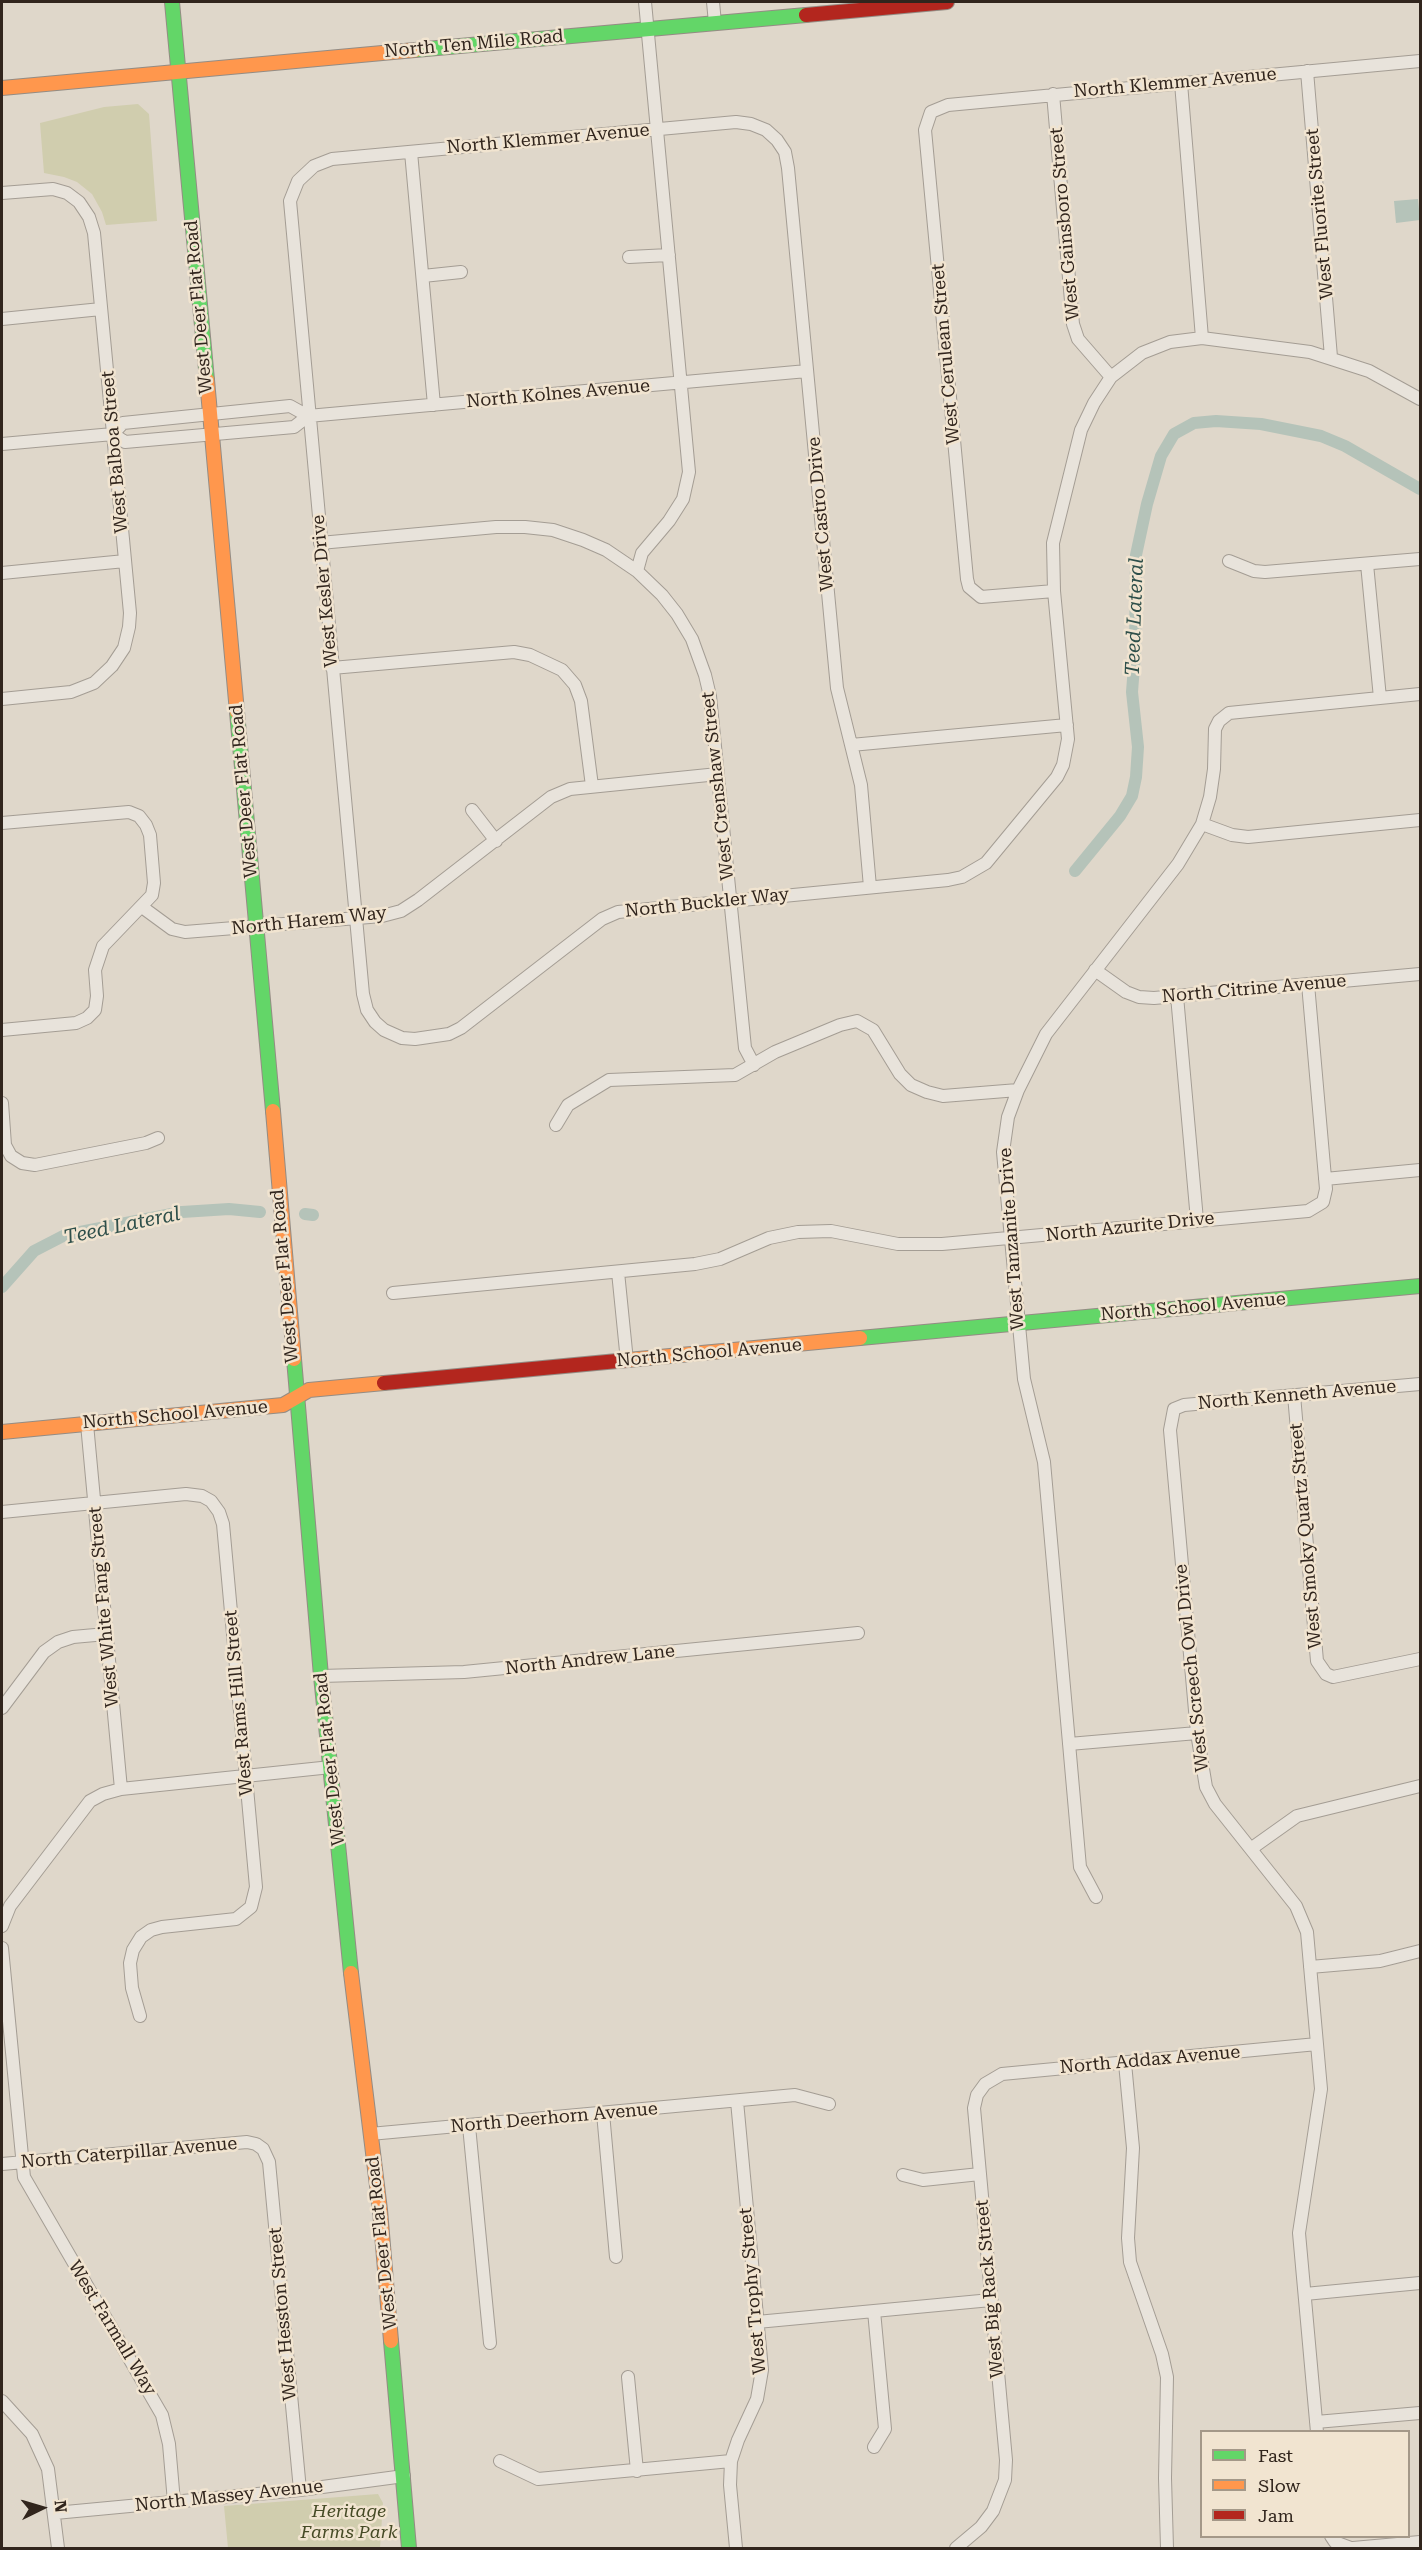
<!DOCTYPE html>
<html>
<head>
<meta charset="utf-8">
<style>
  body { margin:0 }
  #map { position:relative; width:1422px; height:2550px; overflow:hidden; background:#dfd7ca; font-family:"Roboto Serif",serif }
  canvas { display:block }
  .frame { position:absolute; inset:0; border:3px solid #31251d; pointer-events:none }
  .legend { position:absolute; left:1200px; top:2430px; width:210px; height:108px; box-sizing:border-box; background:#f1e4d0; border:2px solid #a49888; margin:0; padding:8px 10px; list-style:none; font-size:18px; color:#31251d }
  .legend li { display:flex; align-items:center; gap:12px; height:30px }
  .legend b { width:30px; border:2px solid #a49888 }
  .north { position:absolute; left:12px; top:2478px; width:60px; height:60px; -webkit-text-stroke:4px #f1e4d0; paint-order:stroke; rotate:85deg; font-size:16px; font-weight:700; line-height:24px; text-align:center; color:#31251d }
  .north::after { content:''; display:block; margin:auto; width:21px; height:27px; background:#31251d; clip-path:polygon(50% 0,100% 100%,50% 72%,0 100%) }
</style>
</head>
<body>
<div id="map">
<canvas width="1422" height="2550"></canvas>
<div class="frame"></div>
<ul class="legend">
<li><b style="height:8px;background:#63d668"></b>Fast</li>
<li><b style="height:8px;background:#ff974d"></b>Slow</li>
<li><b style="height:8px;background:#b3261e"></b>Jam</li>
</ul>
<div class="north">N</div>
</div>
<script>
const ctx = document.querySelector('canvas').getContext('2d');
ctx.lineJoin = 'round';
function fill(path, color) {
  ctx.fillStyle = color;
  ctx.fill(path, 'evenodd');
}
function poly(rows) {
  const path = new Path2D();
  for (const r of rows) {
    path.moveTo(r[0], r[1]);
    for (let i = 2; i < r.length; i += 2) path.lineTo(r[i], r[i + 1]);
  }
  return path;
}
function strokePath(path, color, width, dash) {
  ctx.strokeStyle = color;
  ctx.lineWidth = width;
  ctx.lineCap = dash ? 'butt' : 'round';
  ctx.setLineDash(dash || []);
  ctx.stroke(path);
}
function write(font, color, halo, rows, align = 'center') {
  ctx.font = font + ' "Roboto Serif",serif';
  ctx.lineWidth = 5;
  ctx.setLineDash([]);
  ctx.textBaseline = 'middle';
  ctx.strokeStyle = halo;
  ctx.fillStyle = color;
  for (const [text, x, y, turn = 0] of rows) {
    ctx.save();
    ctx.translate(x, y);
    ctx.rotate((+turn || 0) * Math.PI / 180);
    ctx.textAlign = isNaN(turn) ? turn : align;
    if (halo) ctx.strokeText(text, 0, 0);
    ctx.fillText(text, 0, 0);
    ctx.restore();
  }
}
fill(poly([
  [138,104,149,114,157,221,106,225,102,212,92,194,77,182,64,177,44,173,40,123,104,107],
  [378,2494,383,2503,380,2548,228,2548,224,2506]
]), '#d0cdae');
fill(poly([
  [1418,199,1420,220,1396,223,1394,201]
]), '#b5c3b9');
strokePath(poly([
  [1075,871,1120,816,1132,796,1136,777,1138,747,1132,692,1135,653,1136,555,1147,504,1161,456,1174,434,1194,423,1216,421,1261,424,1321,436,1345,446,1420,489],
  [305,1214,313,1215],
  [2,1287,34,1251,65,1235,182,1212,229,1209,260,1212]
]), '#b5c3b9', 12);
const street = poly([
  [645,2,689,472,683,499,669,521,642,553,637,571,662,595,677,614,692,639,705,675,710,696,745,1048,754,1065],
  [713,2,715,23],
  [1307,71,1331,357],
  [1181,83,1202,338],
  [1053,94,1073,324,1078,339,1111,377],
  [411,152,434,405],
  [2,193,53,189,67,193,79,202,89,217,94,233,130,613,129,627,124,648,112,666,94,683,71,692,2,699],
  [629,257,669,255],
  [423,276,461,272],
  [2,319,101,309],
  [308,416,290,406,123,423,113,434,125,442,294,427,308,416,807,371],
  [2,444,113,434],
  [320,543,496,527,525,527,553,530,583,540,606,550,637,571],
  [1229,561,1254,571,1265,572,1420,559],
  [1367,564,1380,698],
  [2,573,125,561],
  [1054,591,981,597,969,587,967,579,925,130,931,112,948,105,1420,61],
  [332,668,514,652,530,655,562,670,575,685,581,701,592,786],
  [851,745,1067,725],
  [472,810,496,841],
  [2,823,129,812,139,816,146,825,150,835,154,883,152,895,103,946,95,970,97,996,95,1010,87,1018,76,1023,2,1030],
  [1202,824,1232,835,1248,837,1420,820],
  [870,887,861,785,837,688,788,168,785,152,777,140,766,130,751,124,736,122,332,159,314,166,298,181,290,201,363,994,367,1010,375,1022,384,1030,402,1038,415,1039,449,1034,461,1028,602,919,618,912,948,880,962,877,986,863,1057,777,1063,765,1068,739,1054,591,1053,543,1081,430,1094,403,1111,377,1142,353,1170,342,1202,338,1310,352,1369,371,1420,399],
  [142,907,172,929,185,932,382,916,401,911,418,900,551,797,570,789,718,774],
  [1095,970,1126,992,1139,997,1154,998,1420,974],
  [1177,996,1197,1220],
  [2,1103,5,1145,11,1156,22,1163,35,1165,146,1143,158,1138],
  [556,1125,568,1105,609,1080,735,1075,775,1052,840,1025,857,1021,873,1030,900,1074,911,1085,927,1092,943,1096,1018,1090],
  [1325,1179,1420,1170],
  [618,1272,627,1361],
  [393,1293,695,1264,720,1259,769,1238,798,1232,831,1231,898,1244,942,1244,1308,1211,1323,1202,1326,1189,1308,984],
  [1294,1395,1317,1661,1326,1674,1333,1677,1420,1659],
  [87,1424,121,1789],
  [2,1512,186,1494,202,1496,211,1501,219,1512,223,1524,256,1887,251,1907,236,1919,162,1927,151,1930,141,1937,133,1950,130,1963,132,1988,140,2016],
  [321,1676,464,1672,858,1633],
  [2,1708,44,1652,58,1642,73,1637,106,1634],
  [1069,1744,1197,1733],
  [1252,1848,1297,1816,1420,1786],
  [1096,1897,1080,1867,1044,1462,1024,1379,1003,1152,1008,1117,1018,1090,1046,1034,1178,864,1202,824,1210,797,1214,769,1215,729,1219,721,1229,713,1420,694],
  [2,1926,10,1906,90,1801,103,1794,121,1789,331,1767],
  [2,1948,24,2177,162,2415,169,2444,174,2502],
  [1310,1967,1380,1961,1420,1951],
  [1125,2063,1133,2148,1128,2238,1130,2262,1162,2354,1167,2377,1165,2478,1167,2548],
  [603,2113,616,2257],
  [469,2126,490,2343],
  [370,2134,795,2095,829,2104],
  [2,2164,247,2142,256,2144,263,2149,269,2162,300,2490],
  [903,2175,923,2180,980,2174],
  [1305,2294,1420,2283],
  [757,2322,991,2300],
  [628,2377,637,2471],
  [2,2401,32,2434,48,2469,58,2548],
  [1316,2422,1420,2413],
  [1317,2432,1299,2233,1321,2089,1307,1932,1296,1906,1215,1804,1206,1787,1197,1733,1170,1430,1174,1409,1184,1405,1420,1384],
  [874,2447,885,2429,874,2311],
  [500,2461,538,2479,731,2461],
  [55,2513,300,2490,404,2476],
  [1331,2536,1335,2542,1351,2548],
  [736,2548,730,2485,731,2461,738,2440,757,2399,762,2370,737,2101],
  [956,2548,981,2527,993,2511,1005,2480,1006,2460,974,2108,977,2095,985,2084,1002,2074,1317,2044],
  [1353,2548,1420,2542]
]);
const fast = poly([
  [172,2,207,380],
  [415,50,806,15],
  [237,712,273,1111],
  [860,1338,1420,1286],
  [294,1359,321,1676,351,1973],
  [391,2341,409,2548]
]);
const slow = poly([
  [2,88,415,50],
  [207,380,237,712],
  [273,1111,294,1359],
  [628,1360,860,1338],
  [2,1432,283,1405,309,1390,384,1383],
  [351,1973,380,2210,391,2341]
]);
const jam = poly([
  [806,15,947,2],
  [384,1383,628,1360]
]);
strokePath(street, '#a49d94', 14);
strokePath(fast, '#948c84', 16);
strokePath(slow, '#948c84', 16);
strokePath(jam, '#948c84', 16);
strokePath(street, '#e8e3db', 12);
strokePath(fast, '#63d668', 14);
strokePath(slow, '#ff974d', 14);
strokePath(jam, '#b3261e', 14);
write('18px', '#31251d', '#f1e4d0', [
  ["North Ten Mile Road",474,44,-5],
  ["North Klemmer Avenue",1175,83,-5],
  ["North Klemmer Avenue",548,139,-5],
  ["West Fluorite Street",1320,214,-95],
  ["West Gainsboro Street",1065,224,-95],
  ["West Deer Flat Road",199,307,-95],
  ["West Cerulean Street",946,354,-95],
  ["North Kolnes Avenue",558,394,-5],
  ["West Balboa Street",115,452,-95],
  ["West Castro Drive",821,514,-95],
  ["West Kesler Drive",325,591,-95],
  ["West Crenshaw Street",718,786,-96],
  ["West Deer Flat Road",244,791,-95],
  ["North Buckler Way",707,903,-6],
  ["North Harem Way",309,921,-6],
  ["North Citrine Avenue",1254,989,-5],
  ["North Azurite Drive",1130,1227,-6],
  ["West Tanzanite Drive",1012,1239,-94],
  ["West Deer Flat Road",285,1276,-95],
  ["North School Avenue",1193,1307,-5],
  ["North School Avenue",709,1353,-5],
  ["North Kenneth Avenue",1297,1395,-5],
  ["North School Avenue",175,1415,-5],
  ["West Smoky Quartz Street",1306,1536,-95],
  ["West White Fang Street",104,1607,-95],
  ["North Andrew Lane",590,1660,-6],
  ["West Screech Owl Drive",1192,1668,-96],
  ["West Rams Hill Street",239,1703,-95],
  ["West Deer Flat Road",330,1759,-96],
  ["North Addax Avenue",1150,2060,-5],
  ["North Deerhorn Avenue",554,2118,-5],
  ["North Caterpillar Avenue",129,2153,-5],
  ["West Deer Flat Road",382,2243,-96],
  ["West Big Rack Street",990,2289,-95],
  ["West Trophy Street",753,2291,-95],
  ["West Hesston Street",283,2314,-95],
  ["West Farmall Way",112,2328,59],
  ["North Massey Avenue",229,2496,-6]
]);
write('italic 18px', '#464b26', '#f1e4d0', [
  ["Heritage",349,2512],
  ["Farms Park",349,2533]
]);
write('italic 20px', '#2e4f4a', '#f1e4d0', [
  ["Teed Lateral",1135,617,-88],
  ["Teed Lateral",122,1226,-12]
]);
</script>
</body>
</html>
